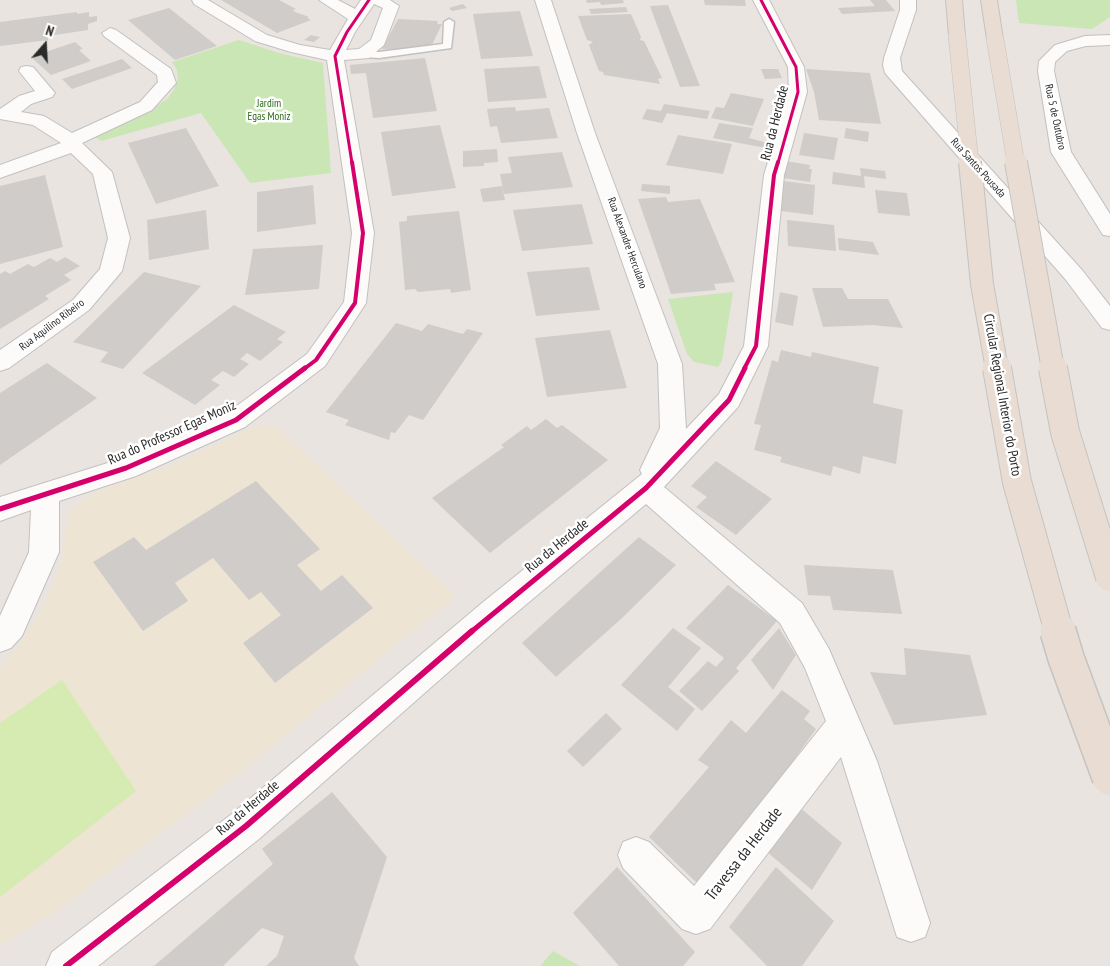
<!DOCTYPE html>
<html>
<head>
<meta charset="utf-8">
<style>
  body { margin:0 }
  #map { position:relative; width:1110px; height:966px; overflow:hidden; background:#e9e4df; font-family:"PT Sans Narrow",sans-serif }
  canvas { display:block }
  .north { position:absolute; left:20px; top:20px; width:50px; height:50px; -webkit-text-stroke:4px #fff; paint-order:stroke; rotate:19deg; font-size:14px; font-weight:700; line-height:20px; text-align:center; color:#2a2a2a }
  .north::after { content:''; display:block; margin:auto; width:18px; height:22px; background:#2a2a2a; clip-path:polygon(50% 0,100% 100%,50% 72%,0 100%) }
</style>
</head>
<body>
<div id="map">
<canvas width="1110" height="966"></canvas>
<div class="north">N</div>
</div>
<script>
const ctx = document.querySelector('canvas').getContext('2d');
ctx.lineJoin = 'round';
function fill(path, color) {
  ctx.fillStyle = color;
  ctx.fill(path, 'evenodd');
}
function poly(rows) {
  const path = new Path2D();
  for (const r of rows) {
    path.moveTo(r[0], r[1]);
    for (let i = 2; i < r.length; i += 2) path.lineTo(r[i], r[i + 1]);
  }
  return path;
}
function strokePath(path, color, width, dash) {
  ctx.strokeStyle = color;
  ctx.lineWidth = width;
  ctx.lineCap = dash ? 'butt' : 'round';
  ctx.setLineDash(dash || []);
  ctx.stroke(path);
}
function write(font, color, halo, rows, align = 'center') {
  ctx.font = font + ' "PT Sans Narrow",sans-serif';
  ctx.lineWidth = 5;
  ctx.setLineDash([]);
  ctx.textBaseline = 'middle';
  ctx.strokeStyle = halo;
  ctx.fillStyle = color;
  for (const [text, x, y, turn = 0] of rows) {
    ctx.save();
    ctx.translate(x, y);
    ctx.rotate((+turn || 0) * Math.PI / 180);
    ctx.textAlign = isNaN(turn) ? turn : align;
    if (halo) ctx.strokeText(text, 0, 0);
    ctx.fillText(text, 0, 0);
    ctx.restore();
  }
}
fill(poly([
  [257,425,274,425,456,596,216,792,58,910,0,946,0,668,26,635,47,600,60,566,68,516,74,507,97,491,173,465]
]), '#ede4d3');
fill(poly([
  [1016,0,1110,0,1110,17,1092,29,1019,23],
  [239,40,279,53,323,63,331,173,250,183,201,113,101,141,95,137,150,111,168,98,173,91,178,79,177,70,172,62],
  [733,292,722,361,718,367,694,362,687,354,668,299],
  [553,951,580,966,540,966]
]), '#cae6b5');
fill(poly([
  [62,680,136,791,0,897,0,723]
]), '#d6ebb2');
fill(poly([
  [221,0,279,0,296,9,293,10,295,12,309,17,307,18,311,20,277,33],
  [586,0,623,0,624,3,601,5,600,2,587,3],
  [704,0,745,0,746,6,705,5],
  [870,0,886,0,895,11,842,14,838,8,875,6],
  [463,4,467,8,452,11,449,8],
  [668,5,700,86,680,87,650,6],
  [626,7,628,12,591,14,589,9],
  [169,8,217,46,175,60,128,20],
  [520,11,533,56,481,59,473,14],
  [77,12,77,14,89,12,89,17,97,16,97,21,88,24,88,30,48,36,48,40,0,46,0,22],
  [631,14,641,37,640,40,644,41,662,78,658,79,660,84,604,75,603,72,599,71,589,45,593,42,587,40,578,16],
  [398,19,438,21,437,24,442,24,430,49,413,48,412,51,382,49],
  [311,35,315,36,320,37,314,42,304,40],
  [75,42,83,49,79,50,91,61,51,75,31,57],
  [425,58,437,111,373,118,366,73,351,74,350,65],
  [122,59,132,68,72,89,62,79],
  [539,66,547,98,488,102,484,69],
  [761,69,778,69,782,78,765,79],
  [806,69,870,73,881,124,819,120,814,92],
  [731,93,764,99,753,126,711,118,716,107,724,108],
  [664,104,710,111,707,119,667,113,662,123,642,119,647,109,661,111],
  [515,107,516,111,549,108,558,138,501,143,497,126,490,127,487,109],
  [719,123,753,128,749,138,768,143,766,148,713,138],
  [440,125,456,188,392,196,381,132],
  [186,128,219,186,156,204,128,143],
  [846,128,869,132,868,142,844,138],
  [804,133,838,138,834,160,799,155],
  [678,135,732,144,723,174,666,165],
  [497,149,498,162,484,163,484,166,463,167,463,151],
  [562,152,573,187,504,194,500,174,512,173,508,157],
  [779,160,810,165,809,169,812,169,810,182,776,177],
  [860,168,885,171,886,179,864,176,865,188,832,184,833,172,861,176],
  [45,175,63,247,0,264,0,186],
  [784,181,815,185,813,215,781,211],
  [642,184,670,186,670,194,641,191],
  [313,185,316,224,257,232,257,192],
  [502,186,505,200,483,202,480,189],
  [875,190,907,193,910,216,878,213],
  [666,197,668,202,700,199,735,282,714,284,716,290,671,294,638,199],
  [582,204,593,244,522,251,513,210],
  [206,210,209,249,149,260,147,220],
  [459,211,471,290,451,293,450,289,418,292,415,289,405,290,399,222,407,221,407,216],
  [787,220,834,225,836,251,788,246],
  [838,238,873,242,879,255,839,250],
  [323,245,319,289,245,295,253,249],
  [65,257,80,266,64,275,71,280,45,296,49,299,0,329,0,274,5,271,10,274,28,264,34,267,50,258,57,262],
  [589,267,600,310,536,316,527,272],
  [144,272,201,286,123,369,100,362,108,352,73,342],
  [812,288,842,288,848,299,888,299,903,328,872,325,823,327],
  [780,292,798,296,793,326,775,322],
  [234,305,286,332,277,339,283,342,260,361,247,353,240,359,249,364,234,377,223,371,211,380,220,385,195,405,142,373],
  [396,323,422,331,428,324,463,334,467,329,483,333,423,420,409,415,395,433,391,432,389,440,345,425,349,420,326,412],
  [610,330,627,388,547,397,535,338],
  [781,350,811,357,812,352,879,367,873,403,903,410,896,464,863,456,860,474,833,466,831,476,780,462,782,457,754,450,761,425,754,424,772,360,778,362],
  [47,363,97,398,0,465,0,393],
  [546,419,557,428,562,425,608,460,490,553,432,498,504,447,501,445,527,426,531,430],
  [716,461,772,499,736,535,696,507,707,497,691,486],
  [256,481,320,549,297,565,321,591,342,575,373,608,275,683,243,643,281,615,261,592,249,600,213,558,175,583,188,601,143,631,93,562,134,537,146,550],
  [639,537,676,565,622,618,556,677,522,643],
  [804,565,893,570,902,614,833,610,830,596,808,595],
  [728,585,777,621,736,668,739,671,702,711,679,691,708,661,716,667,724,658,686,628],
  [673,628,701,648,668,687,695,709,677,731,621,685],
  [779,628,796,655,773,690,751,660],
  [904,648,970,655,987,715,894,725,870,672,906,675],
  [782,690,810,711,804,719,816,729,758,810,698,884,649,837,709,767,698,760,731,720,746,733],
  [606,713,622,729,583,767,567,751],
  [332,792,387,857,354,958,359,966,266,966,277,956,284,936,262,928,223,966,154,966,273,864,262,849],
  [798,806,842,843,812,890,766,851],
  [617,867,695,952,683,966,619,966,573,913],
  [776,867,834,921,802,966,767,966,729,927]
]), '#cfccc9');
const service = poly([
  [449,19,454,22,451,48,379,58,363,57,358,54,363,51,379,52,443,44,444,22,449,19]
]);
const minor = poly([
  [192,0,208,0,267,35,300,45,330,50,348,19,319,0,338,0,355,9,361,0,390,0,399,6,384,45,369,58,344,60,374,233,366,303,325,366,245,427,136,476,59,501,59,552,22,636,11,648,0,652,0,616,29,552,31,510,0,521,0,497,117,460,227,413,307,354,344,302,352,233,327,60,291,52,255,41,194,4,192,0],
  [374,4,383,8,371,40,359,49,346,50,355,32,374,4],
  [535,0,551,0,595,133,682,364,686,429,719,394,744,346,764,175,789,92,788,67,753,0,769,0,804,67,807,92,784,175,768,346,738,407,664,487,802,603,829,649,877,761,930,923,925,937,911,942,897,937,841,757,710,929,696,934,682,929,623,868,618,855,623,842,636,837,649,842,694,886,826,721,805,668,780,623,646,504,504,623,259,839,98,966,46,966,52,952,233,813,482,603,642,474,640,470,660,428,658,364,577,133,535,0],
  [110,28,116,30,171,69,176,83,152,110,82,143,112,172,130,238,122,271,89,310,9,368,0,371,0,350,73,300,100,269,108,238,93,174,71,153,0,178,0,165,61,143,33,125,0,119,0,109,19,96,35,91,19,71,21,67,27,66,33,67,55,93,52,97,31,104,21,112,44,116,72,133,140,102,158,82,157,75,104,36,102,33,110,28]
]);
const tertiary = poly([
  [900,0,916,0,916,10,900,58,902,71,1082,270,1110,306,1110,330,1102,328,1066,280,885,73,883,65,884,58,900,10,900,0],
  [1110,35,1110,45,1086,46,1067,51,1055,62,1054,71,1071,152,1110,214,1110,236,1103,235,1051,152,1038,71,1039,61,1055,45,1085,36,1110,35]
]);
const motorway = poly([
  [946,0,962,0,965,36,963,39,957,41,949,36,946,0],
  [981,0,997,0,1003,39,1001,42,995,44,987,39,981,0]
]);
strokePath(service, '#c2c0c1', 3);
strokePath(minor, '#c2c0c1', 2);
strokePath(tertiary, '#c2c0c1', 2);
strokePath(motorway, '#c4c3c1', 2);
fill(service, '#fcfbfa');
fill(minor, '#fcfbfa');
fill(tertiary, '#fcfbfa');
fill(motorway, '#e9dcd3');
const motorwayBridgeFar3 = poly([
  [957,36,970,163],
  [995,39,1016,163]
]);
const motorwayBridgeFar2 = poly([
  [970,162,982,284,997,369],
  [1016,162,1053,369]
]);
const motorwayBridgeFar1 = poly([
  [997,368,1017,482,1059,632],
  [1053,368,1065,432,1110,577]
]);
const motorwayBridge = poly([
  [1058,631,1066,658,1110,777]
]);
strokePath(motorwayBridgeFar3, '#c4c3c1', 18, []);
strokePath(motorwayBridgeFar2, '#c4c3c1', 24, []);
strokePath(motorwayBridgeFar1, '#c4c3c1', 30, []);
strokePath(motorwayBridge, '#c4c3c1', 38, []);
strokePath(motorwayBridgeFar3, '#e9dcd3', 17);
strokePath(motorwayBridgeFar2, '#e9dcd3', 22);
strokePath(motorwayBridgeFar1, '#e9dcd3', 28);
strokePath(motorwayBridge, '#e9dcd3', 35);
strokePath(poly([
  [761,0,796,67,798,92,778,163],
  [352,163,335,56,347,32,369,0]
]), '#d6006c', 3);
strokePath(poly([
  [304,369,316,360,355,303,363,233,352,162],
  [744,369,756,346,774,175,778,162]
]), '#d6006c', 4);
strokePath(poly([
  [0,509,126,468,236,420,305,368],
  [471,632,646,488,729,400,745,368]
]), '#d6006c', 5);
strokePath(poly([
  [66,966,246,826,472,631]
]), '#d6006c', 6);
write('11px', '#276d14', '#fff', [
  ["Jardim",269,104],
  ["Egas Moniz",269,117]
]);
write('11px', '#2a2a2a', '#fff', [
  ["Rua 5 de Outubro",1055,117,78],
  ["Rua Santos Pousada",978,168,48],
  ["Rua Alexandre Herculano",627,243,70],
  ["Rua Aquilino Ribeiro",52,325,-37]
]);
write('14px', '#2a2a2a', '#fff', [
  ["Rua da Herdade",775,123,-76],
  ["Circular Regional Interior do Porto",1002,395,80],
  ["Rua do Professor Egas Moniz",172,433,-24],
  ["Rua da Herdade",557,546,-39],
  ["Rua da Herdade",248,808,-40]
]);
write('16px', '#2a2a2a', '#fff', [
  ["Travessa da Herdade",744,854,-52]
]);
</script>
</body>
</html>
